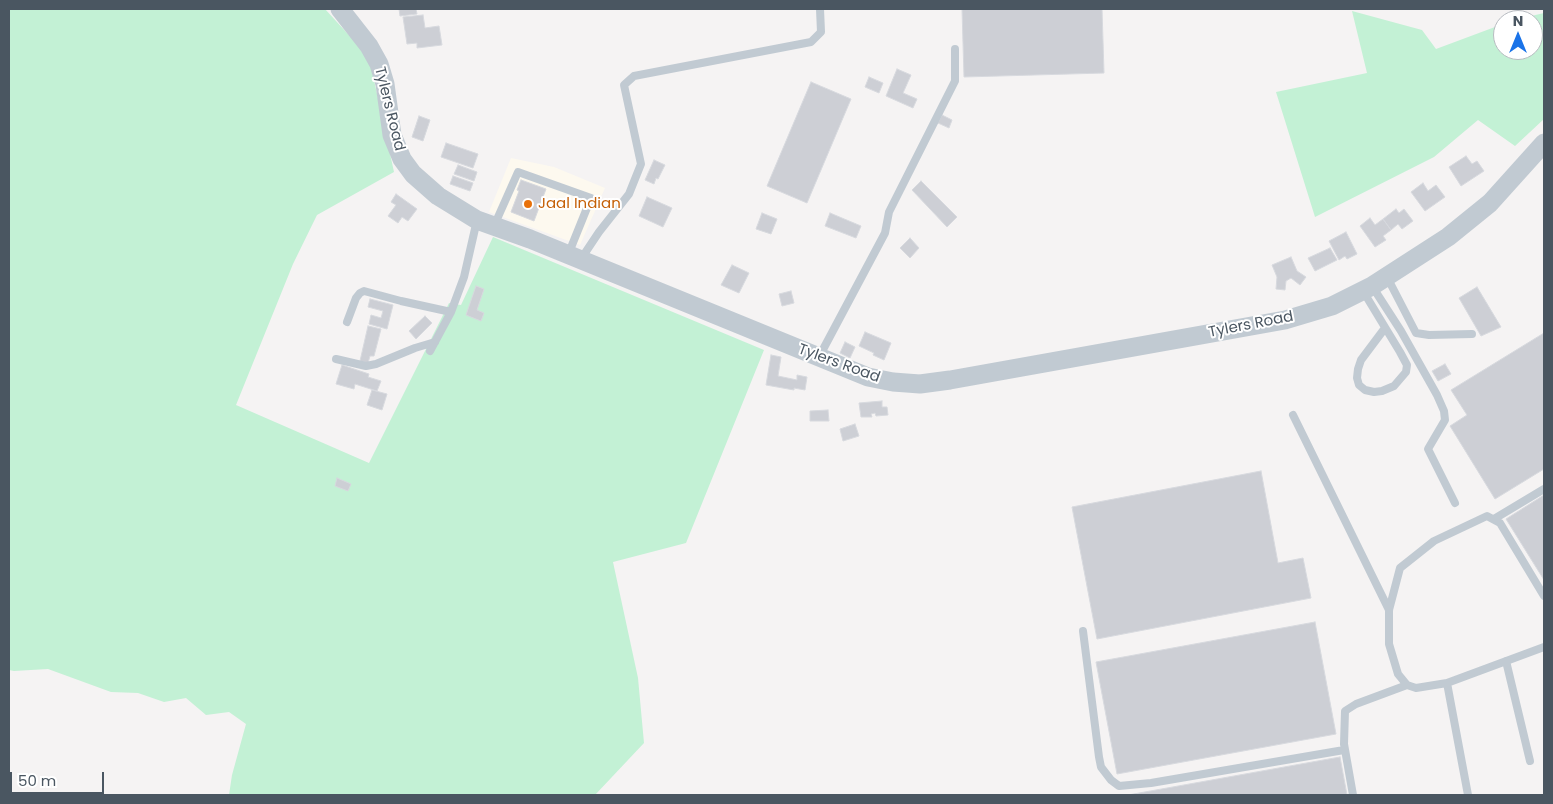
<!DOCTYPE html>
<html>
<head>
<meta charset="utf-8">
<style>
  body { margin:0 }
  #map { position:relative; width:1553px; height:804px; overflow:hidden; background:#f5f3f3; font-family:Poppins,sans-serif }
  canvas { display:block }
  .frame { position:absolute; inset:0; border:10px solid #4a5661; pointer-events:none }
  .north { position:absolute; left:1493px; top:10px; width:50px; height:50px; box-sizing:border-box; background:#fff; border:1px solid #b7bbc0; border-radius:50%; rotate:0deg; font-size:14px; font-weight:700; line-height:20px; text-align:center; color:#4a5661 }
  .north::after { content:''; display:block; margin:auto; width:18px; height:22px; background:#1a73e8; clip-path:polygon(50% 0,100% 100%,50% 72%,0 100%) }
  .scale { position:absolute; left:10px; top:772px; width:94px; height:22px; box-sizing:border-box; border:2px solid #4a5661; border-top:0; padding-left:6px; font-size:15px; line-height:18px; white-space:nowrap; color:#4a5661; -webkit-text-stroke:4px #fff; paint-order:stroke }
</style>
</head>
<body>
<div id="map">
<canvas width="1553" height="804"></canvas>
<div class="frame"></div>
<div class="north">N</div>
<div class="scale">50 m</div>
</div>
<script>
const ctx = document.querySelector('canvas').getContext('2d');
ctx.lineJoin = 'round';
function fill(path, color) {
  ctx.fillStyle = color;
  ctx.fill(path, 'evenodd');
}
function poly(rows) {
  const path = new Path2D();
  for (const r of rows) {
    path.moveTo(r[0], r[1]);
    for (let i = 2; i < r.length; i += 2) path.lineTo(r[i], r[i + 1]);
  }
  return path;
}
function strokePath(path, color, width, dash) {
  ctx.strokeStyle = color;
  ctx.lineWidth = width;
  ctx.lineCap = dash ? 'butt' : 'round';
  ctx.setLineDash(dash || []);
  ctx.stroke(path);
}
function write(font, color, halo, rows, align = 'center') {
  ctx.font = font + ' Poppins,sans-serif';
  ctx.lineWidth = 4;
  ctx.setLineDash([]);
  ctx.textBaseline = 'middle';
  ctx.strokeStyle = halo;
  ctx.fillStyle = color;
  for (const [text, x, y, turn = 0] of rows) {
    ctx.save();
    ctx.translate(x, y);
    ctx.rotate((+turn || 0) * Math.PI / 180);
    ctx.textAlign = isNaN(turn) ? turn : align;
    if (halo) ctx.strokeText(text, 0, 0);
    ctx.fillText(text, 0, 0);
    ctx.restore();
  }
}
fill(poly([
  [511,158,554,167,605,188,580,245,489,212]
]), '#fdf9ef');
fill(poly([
  [9,9,325,9,369,57,394,172,317,215,293,264,236,405,369,463,449,303,461,305,493,237,764,350,686,543,613,562,638,678,644,743,595,795,229,795,232,775,246,724,229,712,206,715,186,698,164,702,138,693,111,692,48,669,14,671,9,670],
  [1352,11,1422,30,1436,49,1503,24,1503,50,1533,50,1533,20,1514,20,1544,13,1544,119,1515,146,1478,120,1434,157,1315,217,1276,92,1367,73]
]), '#c3f1d5');
const building = poly([
  [399,9,416,9,417,14,400,16,399,9],
  [962,9,1102,9,1104,73,964,77,962,9],
  [423,15,425,28,439,26,442,45,417,48,417,43,407,44,403,17,423,15],
  [897,69,911,75,903,93,917,99,913,108,886,96,897,69],
  [869,77,883,83,879,93,865,87,869,77],
  [811,82,851,99,807,203,767,186,811,82],
  [942,115,952,120,949,128,938,123,942,115],
  [419,116,430,120,423,141,412,137,419,116],
  [446,143,478,154,473,168,441,157,446,143],
  [1466,156,1472,164,1477,161,1484,171,1461,186,1449,167,1466,156],
  [654,160,665,165,658,179,656,178,654,184,645,180,654,160],
  [458,165,477,172,474,181,454,174,458,165],
  [453,176,473,183,470,191,450,184,453,176],
  [521,180,546,189,534,221,511,212,519,191,517,190,521,180],
  [921,181,957,217,947,227,912,190,921,181],
  [1423,183,1428,191,1436,185,1445,197,1425,211,1411,192,1423,183],
  [396,194,417,209,408,221,402,217,398,223,388,216,396,205,391,202,396,194],
  [647,197,672,208,663,227,639,216,647,197],
  [1396,209,1399,213,1404,209,1413,221,1402,229,1398,224,1391,230,1383,219,1396,209],
  [762,213,777,219,771,234,756,229,762,213],
  [830,213,861,226,856,238,825,226,830,213],
  [1370,218,1375,225,1383,219,1391,230,1383,236,1386,240,1375,247,1360,226,1370,218],
  [1346,232,1357,254,1347,259,1345,256,1339,260,1329,241,1346,232],
  [910,238,919,248,910,258,900,248,910,238],
  [1330,248,1337,260,1315,271,1308,258,1330,248],
  [1291,257,1297,271,1306,277,1300,285,1291,278,1286,281,1285,290,1276,289,1277,277,1272,265,1291,257],
  [732,265,749,273,739,293,721,285,732,265],
  [476,286,484,289,477,310,484,313,481,321,466,315,476,286],
  [1477,287,1501,327,1481,336,1459,298,1477,287],
  [791,291,794,303,782,306,779,294,791,291],
  [370,299,393,305,387,329,369,324,371,315,381,318,383,311,368,307,370,299],
  [425,316,432,323,416,339,409,331,425,316],
  [368,326,381,329,374,356,370,356,368,363,360,361,368,326],
  [865,332,891,343,884,360,873,355,874,353,859,346,865,332],
  [1544,333,1544,469,1495,499,1450,426,1467,415,1451,390,1544,333],
  [845,342,855,347,850,358,840,353,845,342],
  [771,355,781,357,778,376,797,380,797,375,807,377,805,390,794,388,794,390,766,385,771,355],
  [1445,364,1451,374,1438,381,1432,371,1445,364],
  [342,365,369,374,368,377,381,381,377,391,355,384,354,389,336,384,342,365],
  [372,390,387,394,382,410,367,405,372,390],
  [882,401,882,407,887,407,888,415,876,416,875,413,871,414,872,417,861,417,859,403,882,401],
  [828,410,829,421,810,421,810,411,828,410],
  [855,424,859,436,843,441,840,429,855,424],
  [1261,471,1278,563,1303,558,1311,598,1097,639,1072,507,1261,471],
  [337,478,351,484,348,491,335,486,337,478],
  [1544,495,1544,580,1506,519,1544,495],
  [1315,622,1336,734,1117,774,1096,662,1315,622],
  [1340,757,1347,795,1128,795,1340,757]
]);
fill(building, '#cdcfd5');
strokePath(building, '#d7d9de', 1);
strokePath(poly([
  [494,226,518,172,591,198,568,255],
  [581,259,599,232,629,194,641,164,624,85,634,76,811,42,821,32,820,9],
  [1387,277,1416,333,1429,335,1472,334],
  [1372,286,1401,331,1437,395,1444,411,1445,420,1428,449,1455,503],
  [1363,291,1400,352,1407,365,1406,372,1394,386,1382,391,1374,392,1365,390,1359,385,1357,378,1358,369,1361,360,1385,328],
  [347,322,356,298,360,293,364,291,401,301,451,312],
  [430,351,451,312,464,277,477,220],
  [819,357,885,233,889,212,955,81,955,49],
  [336,359,366,366,376,364,415,348,435,342],
  [1293,415,1389,610],
  [1494,519,1544,489],
  [1544,596,1500,523,1487,516,1434,541,1400,568,1389,610,1389,644,1398,674,1407,685,1416,688,1447,683,1544,647],
  [1083,631,1099,757,1101,767,1111,780,1119,786,1151,783,1344,750],
  [1506,661,1530,761],
  [1447,683,1468,795],
  [1353,795,1344,744,1345,711,1356,704,1407,685]
]), '#c1cad2', 8);
strokePath(poly([
  [340,9,369,46,379,64,385,84,392,135,402,159,413,174,438,196,477,220,530,239,868,377,893,382,920,384,950,380,1285,320,1332,306,1372,286,1448,237,1490,203,1544,143]
]), '#c1cad2', 19);
for (const [x, y, r, color] of [
  [528,204,5,"#e8710a"]
]) {
  const dot = new Path2D();
  dot.arc(x, y, r, 0, 2 * Math.PI);
  ctx.fillStyle = color;
  ctx.fill(dot);
  strokePath(dot, '#fff', 2);
}
write('15px', '#4a5661', '#fff', [
  ["Tylers Road",389,109,76],
  ["Tylers Road",1251,325,-11],
  ["Tylers Road",839,364,20]
]);
write('15px', '#c56008', '#fff', [
  ["Jaal Indian",538,204]
], 'left');
</script>
</body>
</html>
